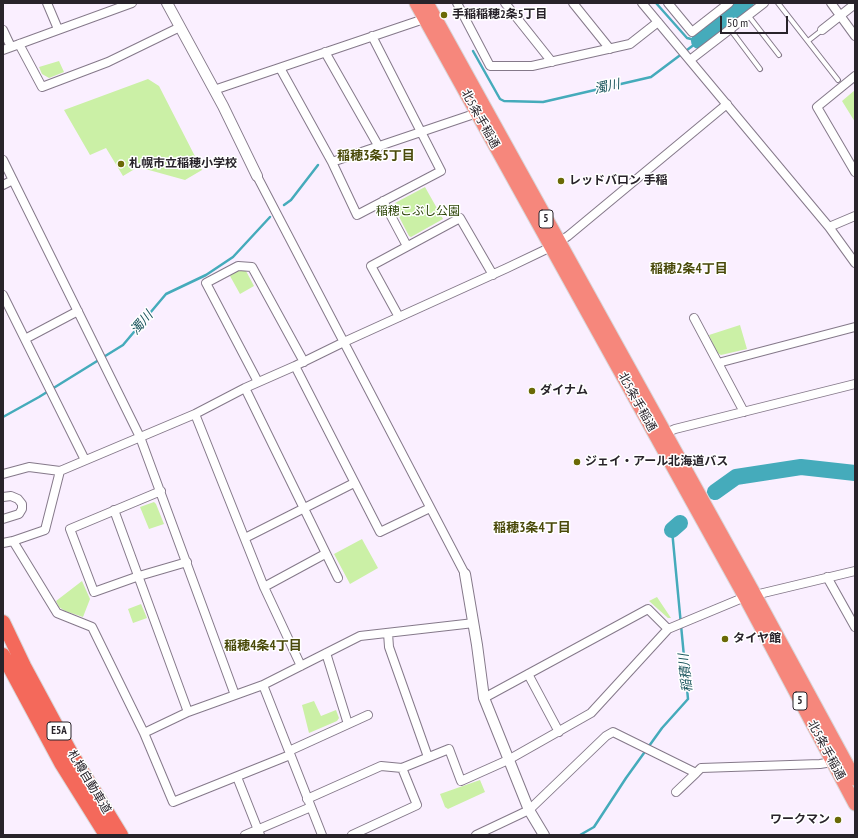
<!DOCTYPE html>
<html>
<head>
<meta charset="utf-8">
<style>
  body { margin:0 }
  #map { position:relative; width:858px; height:838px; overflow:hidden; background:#faefff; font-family:"PT Sans Narrow",sans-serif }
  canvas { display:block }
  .frame { position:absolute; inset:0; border:4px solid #28232a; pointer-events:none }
  .scale { position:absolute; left:720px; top:16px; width:68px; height:18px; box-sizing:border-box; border:2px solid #28232a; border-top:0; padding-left:5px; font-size:12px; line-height:14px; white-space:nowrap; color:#28232a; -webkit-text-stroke:3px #fff; paint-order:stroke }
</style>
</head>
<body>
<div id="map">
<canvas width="858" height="838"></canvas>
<div class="frame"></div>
<div class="scale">50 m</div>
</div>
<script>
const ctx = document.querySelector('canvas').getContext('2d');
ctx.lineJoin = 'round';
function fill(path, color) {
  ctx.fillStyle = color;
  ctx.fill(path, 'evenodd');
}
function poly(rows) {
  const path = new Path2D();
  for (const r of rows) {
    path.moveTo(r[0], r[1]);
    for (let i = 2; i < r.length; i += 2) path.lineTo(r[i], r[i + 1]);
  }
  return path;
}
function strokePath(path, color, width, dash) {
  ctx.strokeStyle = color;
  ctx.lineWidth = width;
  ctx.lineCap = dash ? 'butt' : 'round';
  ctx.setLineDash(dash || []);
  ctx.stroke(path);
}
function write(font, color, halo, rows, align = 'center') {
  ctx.font = font + ' "PT Sans Narrow","Noto Sans JP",sans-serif';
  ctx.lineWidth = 3;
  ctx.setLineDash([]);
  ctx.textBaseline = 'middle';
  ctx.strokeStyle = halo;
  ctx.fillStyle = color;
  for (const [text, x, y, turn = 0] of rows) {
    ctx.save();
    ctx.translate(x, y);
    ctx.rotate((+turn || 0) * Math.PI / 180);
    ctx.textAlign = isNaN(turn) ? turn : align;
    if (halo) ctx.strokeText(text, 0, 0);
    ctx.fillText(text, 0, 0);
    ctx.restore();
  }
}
fill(poly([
  [59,61,64,72,49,78,42,74,39,67],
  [148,79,159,86,202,170,185,180,138,167,123,176,106,148,90,155,64,110],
  [855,90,855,122,842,101],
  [425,187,443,219,411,237,409,236,394,207,395,203],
  [236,271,246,271,254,286,240,294,230,276],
  [740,325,747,349,721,355,716,352,709,335],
  [154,502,156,504,164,524,149,529,140,507],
  [362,539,378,568,350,584,334,554],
  [82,581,90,599,83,617,65,611,59,607,56,601],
  [657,597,671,618,668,618,649,601],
  [141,604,147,618,133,623,128,609],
  [314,701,321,716,336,710,339,718,337,721,309,733,302,705],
  [480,780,485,792,448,809,445,807,440,794]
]), '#cbf0a6');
strokePath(poly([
  [656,3,687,38,699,41],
  [473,51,500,99,504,101,543,102,651,77,699,41],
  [284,205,291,200,318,165],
  [3,417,39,397,123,345,166,294,206,275,233,257,270,217],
  [580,835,594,827,626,778,662,728,688,699,672,530]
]), '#45abbb', 2.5);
strokePath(poly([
  [699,41,746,3],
  [715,492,736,477,801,467,855,473],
  [672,530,680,523]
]), '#45abbb', 16);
const service = poly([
  [778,3,838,80],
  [748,15,779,55],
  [730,29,760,69],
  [808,41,822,30]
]);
const minor = poly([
  [47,3,58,29],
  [457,3,490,66,532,66,630,44,658,22],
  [505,3,552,62],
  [573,3,610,49],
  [642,3,829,227,855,263],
  [668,3,692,32,729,3],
  [831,3,855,36],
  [3,30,11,47],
  [822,30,855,4],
  [19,44,42,87,108,62,180,27],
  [3,50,132,3],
  [325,52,379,147],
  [690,60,764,3],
  [280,68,332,162,357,215,441,171,372,36],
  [855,76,817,107,855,172],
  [214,90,424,19],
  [3,160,140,437,235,695],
  [332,162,477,113],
  [257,176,465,574],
  [3,185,13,180],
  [383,201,407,246],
  [829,227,855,216],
  [3,295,85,460],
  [399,317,371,266,460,218,493,275],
  [694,318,744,412],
  [25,339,78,311],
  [718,363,855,327],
  [295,366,380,532,430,508],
  [258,382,206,283,238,266,252,267,304,362],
  [245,388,338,578],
  [195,414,264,587,301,666],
  [666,433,675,429,855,384],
  [3,474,29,467,60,471,195,414,245,388,295,366,344,342,507,268,551,247,568,236,727,104],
  [161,491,70,529,94,592,139,576,187,562],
  [3,497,11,496,18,499,22,504,22,509,19,514,3,519],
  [114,510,188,712],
  [245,538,354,483],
  [13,541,57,613,92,627,144,733,173,802,290,755],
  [3,543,13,541,45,530,60,471],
  [827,577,855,627],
  [264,587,325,554],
  [755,595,855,571],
  [388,633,389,647,428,757],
  [326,653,348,724],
  [528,674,559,732],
  [263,685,322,835],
  [484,698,648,609,668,629],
  [144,733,188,712,263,685,360,636,474,623],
  [289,751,368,715],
  [237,777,260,835],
  [676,792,696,773],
  [307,799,381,766,402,768,449,749,461,781,508,760,591,713,668,629,745,597],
  [245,835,311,807],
  [352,835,417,805,402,768],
  [476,835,529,810,606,736,613,732,696,773,701,768,820,764,832,762,836,760]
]);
const tertiary = poly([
  [167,3,223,106,257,176],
  [465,574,477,645,484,698,529,810,544,835]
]);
const trunk = poly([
  [416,3,745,597,855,804],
  [427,3,755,595,855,779]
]);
const motorway = poly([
  [3,622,24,666,72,755,121,835],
  [3,655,61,763,106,835]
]);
strokePath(service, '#85798a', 6);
strokePath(minor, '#85798a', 10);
strokePath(tertiary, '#85798a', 12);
strokePath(trunk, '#d8d7d9', 15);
strokePath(motorway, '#d8d7d9', 16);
strokePath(service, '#fff', 4);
strokePath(minor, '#fff', 8);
strokePath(tertiary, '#fff', 10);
strokePath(trunk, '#f6877c', 13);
strokePath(motorway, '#f4695b', 14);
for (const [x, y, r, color] of [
  [444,15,4,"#6a6906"],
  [121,164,4,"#6a6906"],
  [561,181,4,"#6a6906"],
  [532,391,4,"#6a6906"],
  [577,462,4,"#6a6906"],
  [725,639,4,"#6a6906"],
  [838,820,4,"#6a6906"]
]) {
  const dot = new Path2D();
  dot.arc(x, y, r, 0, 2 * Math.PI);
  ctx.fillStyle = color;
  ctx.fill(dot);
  strokePath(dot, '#fff', 1.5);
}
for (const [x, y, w] of [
  [546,219,14],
  [800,701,14],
  [59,731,24]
]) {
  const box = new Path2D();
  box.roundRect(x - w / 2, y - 9, w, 18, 3);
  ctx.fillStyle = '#fff';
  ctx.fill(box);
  strokePath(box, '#28232a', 1);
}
write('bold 11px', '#28232a', null, [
  ["5",546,219],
  ["5",800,701],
  ["E5A",59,731]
]);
write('bold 12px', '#28232a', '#fff', [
  ["手稲稲穂2条5丁目",452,15],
  ["札幌市立稲穂小学校",129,164],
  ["レッドバロン 手稲",569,181],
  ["ダイナム",540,391],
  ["ジェイ・アール北海道バス",585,462],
  ["タイヤ館",733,639],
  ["ワークマン",830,820,"right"]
], 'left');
write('12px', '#28232a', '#fff', [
  ["北5条手稲通",480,119,61],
  ["北5条手稲通",637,402,61],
  ["北5条手稲通",826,750,62],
  ["札樽自動車道",89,782,59]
]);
write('12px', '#2e4609', '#fff', [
  ["稲穂こぶし公園",418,212]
]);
write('italic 13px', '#1c565e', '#fff', [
  ["濁川",607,87,-13],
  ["濁川",142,323,-49],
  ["稲積川",686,673,-96]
]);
write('bold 13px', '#494909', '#fff', [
  ["稲穂3条5丁目",376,156],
  ["稲穂2条4丁目",689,269],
  ["稲穂3条4丁目",532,528],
  ["稲穂4条4丁目",263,646]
]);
</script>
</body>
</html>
